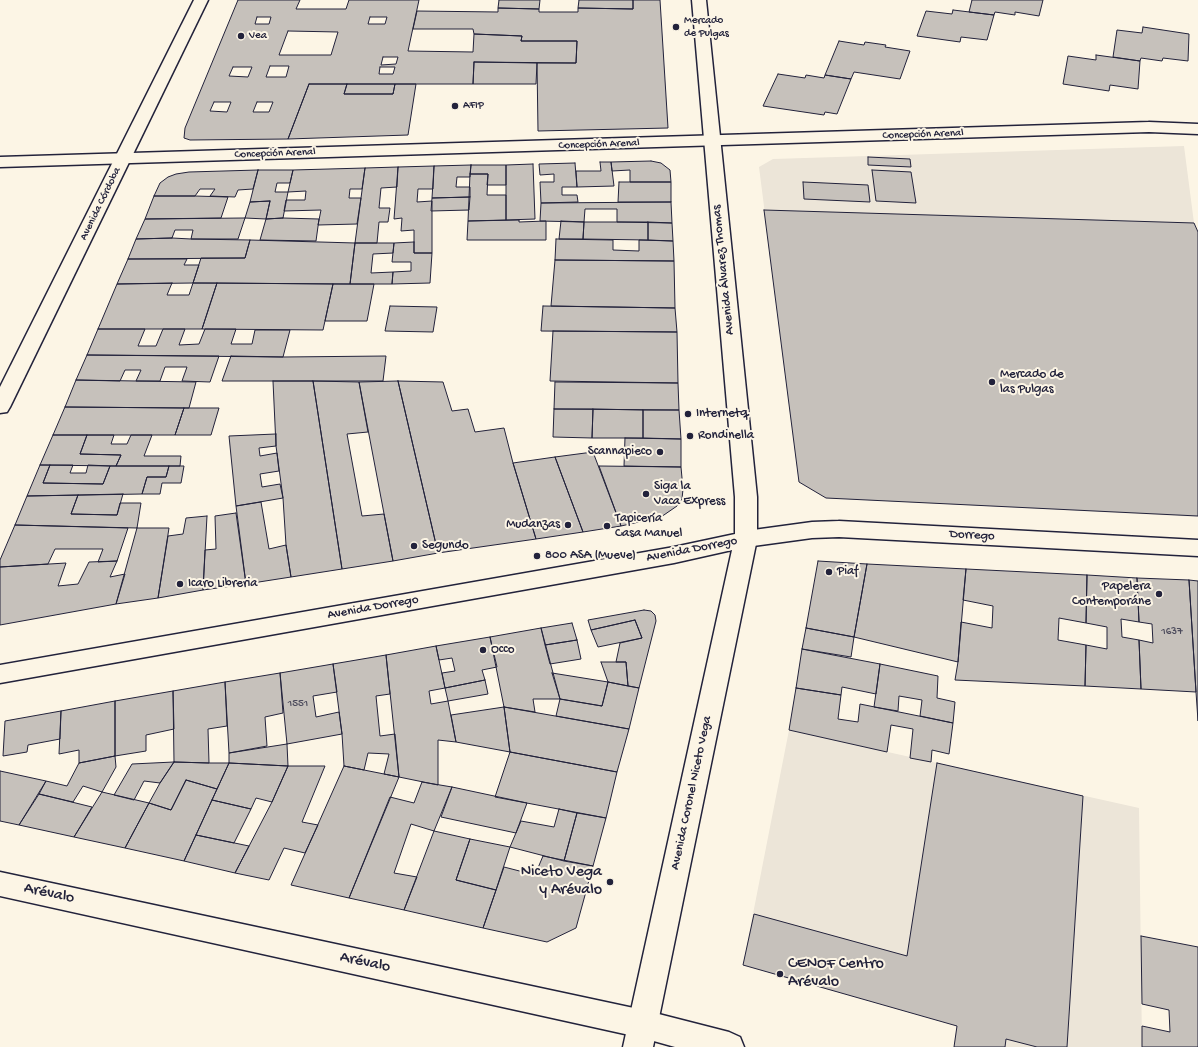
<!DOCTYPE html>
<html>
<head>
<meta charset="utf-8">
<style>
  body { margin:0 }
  canvas { display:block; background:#fcf5e5 }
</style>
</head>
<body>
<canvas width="1198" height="1047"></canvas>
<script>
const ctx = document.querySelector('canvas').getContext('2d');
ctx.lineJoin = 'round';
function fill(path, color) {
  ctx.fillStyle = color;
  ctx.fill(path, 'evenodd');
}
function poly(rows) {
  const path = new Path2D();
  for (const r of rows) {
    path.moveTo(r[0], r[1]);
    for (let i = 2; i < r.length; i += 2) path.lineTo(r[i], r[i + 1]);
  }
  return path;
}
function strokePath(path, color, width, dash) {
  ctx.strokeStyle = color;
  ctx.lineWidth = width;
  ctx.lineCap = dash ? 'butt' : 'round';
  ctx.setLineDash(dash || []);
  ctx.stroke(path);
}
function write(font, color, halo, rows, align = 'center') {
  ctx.font = font + ' "Gochi Hand",sans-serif';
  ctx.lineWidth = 4;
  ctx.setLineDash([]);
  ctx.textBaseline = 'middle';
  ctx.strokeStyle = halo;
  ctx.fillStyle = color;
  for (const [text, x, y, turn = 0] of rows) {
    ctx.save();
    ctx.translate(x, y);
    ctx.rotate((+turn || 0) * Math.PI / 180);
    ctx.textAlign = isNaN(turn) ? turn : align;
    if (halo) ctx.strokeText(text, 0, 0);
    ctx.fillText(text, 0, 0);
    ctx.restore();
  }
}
fill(poly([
  [1184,146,1194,223,1198,232,1198,517,826,498,799,482,759,167,773,159],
  [789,730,1139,808,1142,1047,954,1047,957,1026,743,965]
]), '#ece5d8');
const building = poly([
  [238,0,300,0,296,9,346,9,349,0,419,0,408,51,473,52,474,34,522,36,521,41,577,41,576,63,474,62,473,84,309,84,288,139,190,140,184,138,185,128,238,0],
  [257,17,271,17,269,24,255,24,257,17],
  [370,17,387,17,385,24,368,24,370,17],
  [288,31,338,32,331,55,279,55,288,31],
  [383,57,398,57,396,64,381,65,383,57],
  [270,66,289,66,286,77,266,77,270,66],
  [233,67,252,67,248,77,229,76,233,67],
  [380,67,395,67,393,74,379,74,380,67],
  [214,102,231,102,227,112,210,111,214,102],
  [257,102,273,102,269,112,253,112,257,102],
  [499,0,540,0,539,9,498,8,499,0],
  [579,0,633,0,633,9,578,8,579,0],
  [633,0,660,0,668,128,538,131,537,63,576,63,577,41,521,41,522,36,474,34,473,29,413,29,417,11,498,12,498,8,539,9,539,12,578,12,578,8,633,9,633,0],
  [972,0,1043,0,1039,16,1015,12,1015,15,995,12,994,15,969,12,972,0],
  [953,10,994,15,987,40,961,37,960,42,917,36,926,11,952,14,953,10],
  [1143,27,1189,34,1188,61,1163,58,1162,61,1141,58,1140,61,1113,57,1117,30,1142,33,1143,27],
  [839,41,864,45,865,42,886,45,885,47,910,51,900,79,854,72,851,79,825,75,839,41],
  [1096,55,1140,61,1138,89,1110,85,1109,91,1063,84,1068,56,1096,60,1096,55],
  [474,62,537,63,536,84,473,84,474,62],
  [778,74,805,78,806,75,824,78,825,75,851,79,837,114,825,112,824,115,763,106,778,74],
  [309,84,347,84,344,94,393,94,395,84,416,84,408,135,288,139,309,84],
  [347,84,395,84,393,94,344,94,347,84],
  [868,157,910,159,911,167,868,165,868,157],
  [651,161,661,163,670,170,671,182,630,182,630,170,612,171,611,162,651,161],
  [600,162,611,162,614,186,577,187,576,171,601,171,600,162],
  [575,163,577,187,562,187,562,195,577,195,578,202,541,203,540,182,554,182,554,174,540,175,539,164,575,163],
  [533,164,535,219,506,220,506,165,533,164],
  [471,165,470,177,457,177,456,187,470,187,470,197,432,198,434,166,471,165],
  [471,165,506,165,506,185,487,185,488,174,470,174,471,165],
  [434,166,433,189,418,189,417,202,432,201,432,253,414,253,414,230,401,231,402,218,394,219,398,167,434,166],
  [398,167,397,187,381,188,379,208,390,208,388,222,379,222,377,243,355,243,365,168,398,167],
  [365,168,362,189,350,189,349,198,361,198,357,224,318,225,321,210,284,211,286,200,305,200,306,191,288,192,293,170,365,168],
  [258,170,253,189,238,190,235,197,210,196,215,189,200,189,195,196,154,196,160,183,168,177,176,174,189,172,258,170],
  [258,170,293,170,290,183,277,183,275,192,288,192,283,218,266,219,270,201,250,202,258,170],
  [872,170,911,172,916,203,876,201,872,170],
  [470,174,488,174,487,195,506,195,506,220,468,221,470,174],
  [619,182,671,182,671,202,618,202,619,182],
  [803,182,868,185,870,202,804,199,803,182],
  [154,196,195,196,228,197,221,218,145,219,154,196],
  [470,197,469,210,431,211,432,198,470,197],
  [270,201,266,219,245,218,250,202,270,201],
  [671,202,672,223,617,222,617,209,585,209,584,222,540,221,541,203,671,202],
  [764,210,1194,223,1198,232,1198,516,826,498,799,482,764,210],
  [245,218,238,239,191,239,193,230,175,230,172,238,136,239,145,219,245,218],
  [283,218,319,219,316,241,260,240,266,219,283,218],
  [519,220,519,222,546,221,546,240,467,240,468,221,519,220],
  [561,221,584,222,583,239,559,239,561,221],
  [584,222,648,222,648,240,583,239,584,222],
  [648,222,672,223,673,241,648,240,648,222],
  [172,238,191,239,250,240,245,258,128,259,136,239,172,238],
  [556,239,613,240,613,250,639,251,639,240,673,241,674,261,555,260,556,239],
  [250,240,355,243,350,284,193,283,201,258,245,258,250,240],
  [414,242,414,253,432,253,430,283,392,284,393,272,411,271,411,262,392,262,394,243,414,242],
  [355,243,394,243,393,253,373,254,371,273,393,272,392,284,350,284,355,243],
  [128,259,187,259,184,265,199,265,193,283,117,284,128,259],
  [555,260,674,261,675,308,551,306,555,260],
  [172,283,167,295,189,295,193,283,217,283,202,329,98,329,117,284,172,283],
  [217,283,333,284,323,330,202,329,217,283],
  [333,284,374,284,367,321,325,321,333,284],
  [390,306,437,307,433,332,385,331,390,306],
  [543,306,675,308,677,332,541,331,543,306],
  [98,329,145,329,138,346,156,346,163,329,185,329,179,345,199,344,205,329,236,329,231,344,252,344,255,330,290,330,283,357,87,355,98,329],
  [553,331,677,332,678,383,550,381,553,331],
  [87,355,219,356,210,382,182,381,187,367,165,367,160,381,136,381,141,370,125,370,120,381,76,380,87,355],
  [231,356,283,357,386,356,383,381,222,381,231,356],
  [76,380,196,382,189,408,65,407,76,380],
  [273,381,313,381,342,569,291,577,286,545,283,498,276,446,273,381],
  [313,381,359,382,368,432,347,434,362,516,384,514,393,561,342,569,313,381],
  [398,381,443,382,452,411,468,409,475,432,504,428,513,463,536,539,438,553,398,381],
  [398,381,438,553,393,561,359,382,398,381],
  [555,382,678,383,679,410,554,409,555,382],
  [65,407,184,408,175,435,53,435,65,407],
  [184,408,219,408,211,435,175,435,184,408],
  [554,409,593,409,592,438,553,437,554,409],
  [593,409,643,410,643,438,592,438,593,409],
  [643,410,679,410,681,439,643,438,643,410],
  [276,434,276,446,259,448,260,456,277,453,279,471,260,474,262,487,280,484,283,498,236,506,229,436,276,434],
  [53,435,87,435,80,454,121,455,116,466,40,465,53,435],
  [87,435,114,435,111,444,127,444,131,435,152,435,144,456,181,456,180,466,116,466,121,455,80,454,87,435],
  [625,438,681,439,681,467,624,466,625,438],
  [593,452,621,526,583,532,555,457,593,452],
  [555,457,583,532,536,539,513,463,555,457],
  [40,465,50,465,43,483,103,484,110,466,169,466,166,477,147,477,142,494,27,496,40,465],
  [50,465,73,465,70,473,86,473,88,465,110,466,103,484,43,483,50,465],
  [169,466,184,466,181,483,162,483,160,494,142,494,147,477,166,477,169,466],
  [599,466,681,467,683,489,682,499,677,506,661,517,621,526,599,466],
  [123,494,117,515,71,514,78,495,123,494],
  [78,495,71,514,117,515,120,503,141,503,137,528,15,525,27,496,78,495],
  [261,502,269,549,286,545,291,577,246,584,236,506,261,502],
  [236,513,246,584,203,590,205,550,216,549,215,516,236,513],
  [207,516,203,590,158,598,168,536,183,534,186,518,207,516],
  [15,525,128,528,117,561,98,562,103,549,55,549,48,564,0,567,0,560,15,525],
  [137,528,169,528,158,598,116,604,137,528],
  [117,561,110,577,125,574,116,604,0,625,0,567,66,563,58,586,78,584,89,562,117,561],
  [818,561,867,564,854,637,806,628,818,561],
  [867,564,966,569,958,662,854,637,867,564],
  [966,569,1087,575,1086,623,1059,618,1058,640,1086,645,1085,686,955,680,958,662,961,622,992,628,993,606,963,600,966,569],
  [1087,575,1137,578,1139,622,1121,619,1122,637,1139,640,1141,689,1085,686,1086,645,1107,649,1107,627,1086,623,1087,575],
  [1137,578,1189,580,1196,692,1141,689,1139,640,1153,643,1152,624,1139,622,1137,578],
  [1189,580,1198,581,1198,721,1196,692,1189,580],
  [644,610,651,611,655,615,656,621,639,688,628,686,626,662,616,662,620,643,642,638,635,620,591,630,588,620,644,610],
  [635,620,642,638,598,647,591,630,635,620],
  [572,623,577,640,545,645,541,628,572,623],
  [541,628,560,699,533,699,535,712,504,707,490,637,541,628],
  [806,628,854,637,851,657,802,649,806,628],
  [490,637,497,667,482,670,485,680,445,688,442,673,455,671,452,658,439,660,436,646,490,637],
  [577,640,581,659,550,664,545,645,577,640],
  [436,646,445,688,429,691,431,704,448,701,456,742,438,740,438,785,399,777,386,655,436,646],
  [802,649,880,664,876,694,842,687,841,695,796,688,802,649],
  [386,655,390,694,376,696,380,736,395,734,399,777,384,774,389,754,368,753,364,770,344,766,342,734,333,664,386,655],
  [601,662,626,662,628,686,608,682,601,662],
  [333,664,337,692,313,696,316,717,339,712,342,734,287,744,280,673,333,664],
  [880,664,938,676,937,698,955,702,953,723,920,716,922,700,899,696,898,711,874,707,880,664],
  [280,673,283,713,265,717,267,746,229,753,225,682,280,673],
  [552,673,608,682,602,706,560,699,552,673],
  [485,680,488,694,448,701,445,688,485,680],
  [225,682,227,726,208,729,209,763,174,762,173,691,225,682],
  [608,682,639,688,629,729,556,716,560,699,602,706,608,682],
  [796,688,841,695,838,719,858,722,860,704,953,723,949,754,932,750,931,762,910,758,913,729,891,725,887,752,789,730,796,688],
  [173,691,174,729,146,735,146,751,115,756,115,701,173,691],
  [115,701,115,756,79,763,79,750,59,754,61,711,115,701],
  [504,707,510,752,456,742,451,715,504,707],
  [504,707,629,729,617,772,510,752,504,707],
  [61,711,60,739,28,745,27,752,3,756,5,721,61,711],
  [287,744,288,766,229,763,229,753,287,744],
  [510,752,617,772,606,818,495,797,510,752],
  [115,756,116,767,102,792,83,786,73,802,39,794,46,781,67,786,79,763,115,756],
  [174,762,209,763,229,763,217,789,186,780,171,810,149,803,160,783,174,762],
  [174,762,160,783,144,781,134,800,114,795,132,764,174,762],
  [229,763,288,766,272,802,256,798,251,809,212,800,229,763],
  [937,763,1083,796,1067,1047,1037,1047,1006,1039,1005,1047,954,1047,957,1026,743,965,754,914,907,956,937,763],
  [288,766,325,766,302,822,318,825,305,853,284,848,269,880,235,873,272,802,288,766],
  [344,766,399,777,349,898,291,885,344,766],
  [0,771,46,781,19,825,0,821,0,771],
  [186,780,217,789,184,861,125,848,149,803,171,810,186,780],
  [422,782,452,787,434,831,411,824,394,873,417,877,404,910,349,898,390,797,414,803,422,782],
  [452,787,527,803,516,833,441,817,452,787],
  [102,792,149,803,125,848,74,837,102,792],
  [39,794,92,807,74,837,19,825,39,794],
  [212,800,251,809,234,843,196,835,212,800],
  [559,809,577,813,564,861,510,847,521,821,554,827,559,809],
  [577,813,606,818,593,866,564,861,577,813],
  [434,831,470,839,456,880,496,890,483,928,404,910,434,831],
  [196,835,249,846,235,873,184,861,196,835],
  [470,839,510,847,496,890,456,880,470,839],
  [543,856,593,866,576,928,547,942,483,928,504,867,535,875,543,856],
  [1141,936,1198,947,1198,1047,1142,1047,1142,1026,1170,1032,1169,1010,1142,1004,1141,936]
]);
fill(building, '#c6c1bb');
strokePath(building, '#22223b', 1);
const street = poly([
  [1149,122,1198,124,1198,134,1149,132,0,167,0,157,1149,122],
  [839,521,1198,540,1198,556,839,537,812,538,746,547,738,545,735,539,738,533,746,531,812,522,839,521],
  [0,872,643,1010,729,1032,740,1037,744,1047,675,1047,643,1038,0,896,0,872]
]);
const secondary = poly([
  [692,0,706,0,757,497,757,539,653,1047,623,1047,732,550,674,563,0,683,0,665,674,547,735,534,735,497,692,0]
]);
const primary = poly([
  [194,0,208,0,10,407,7,412,0,413,0,387,194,0]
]);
strokePath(street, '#22223b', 3);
strokePath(secondary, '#22223b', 3);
strokePath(primary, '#22223b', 3);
fill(street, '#fcf5e5');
fill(secondary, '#fcf5e5');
fill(primary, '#fcf5e5');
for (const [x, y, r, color] of [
  [676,27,4,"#22223b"],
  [241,36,4,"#22223b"],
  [455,106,4,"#22223b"],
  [992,382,4,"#22223b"],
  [688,414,4,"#22223b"],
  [690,436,4,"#22223b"],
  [660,452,4,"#22223b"],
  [646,494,4,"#22223b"],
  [568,525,4,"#22223b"],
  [607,526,4,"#22223b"],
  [414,546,4,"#22223b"],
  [537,556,4,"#22223b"],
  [829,572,4,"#22223b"],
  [180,584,4,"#22223b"],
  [1159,594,4,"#22223b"],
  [483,650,4,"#22223b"],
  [610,882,4,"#22223b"],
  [780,974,4,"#22223b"]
]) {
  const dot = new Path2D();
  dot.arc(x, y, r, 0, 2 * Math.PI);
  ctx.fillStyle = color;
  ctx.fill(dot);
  strokePath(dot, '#fcf5e5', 1.5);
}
write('11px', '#22223b', '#fcf5e5', [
  ["Mercado",684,21],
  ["de Pulgas",684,34],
  ["Vea",249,36],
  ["AFIP",463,106]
], 'left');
write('11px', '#22223b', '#fcf5e5', [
  ["Concepción Arenal",923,135,-2],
  ["Concepción Arenal",599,145,-2],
  ["Concepción Arenal",275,154,-2],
  ["Avenida Córdoba",101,204,-64]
]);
write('11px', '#4b4a5b', null, [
  ["1637",1172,632],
  ["1551",298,704]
]);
write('13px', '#22223b', '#fcf5e5', [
  ["Avenida Álvarez Thomas",724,270,-96],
  ["Dorrego",972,536,3],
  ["Avenida Dorrego",692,550,-11],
  ["Avenida Dorrego",373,608,-10],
  ["Avenida Coronel Niceto Vega",692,793,-78]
]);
write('13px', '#22223b', '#fcf5e5', [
  ["Mercado de",1000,375],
  ["las Pulgas",1000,390],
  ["Internetq",696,414],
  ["Rondinella",698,436],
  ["Scannapieco",652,452,"right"],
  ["Siga la",654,487],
  ["Vaca Express",654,502],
  ["Tapicería",615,519],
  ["Casa Manuel",615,534],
  ["Mudanzas",560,525,"right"],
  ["Segundo",422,546],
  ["800 ASA (Mueve)",545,556],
  ["Piaf",837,572],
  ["Icaro Libreria",188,584],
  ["Papelera",1151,587,"right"],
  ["Contemporáne",1151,602,"right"],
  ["Occo",491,650]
], 'left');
write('16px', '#22223b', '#fcf5e5', [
  ["Niceto Vega",602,873],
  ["y Arévalo",602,891],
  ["CENOF Centro",788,965,"left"],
  ["Arévalo",788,983,"left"]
], 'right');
write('16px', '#22223b', '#fcf5e5', [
  ["Arévalo",49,894,12],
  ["Arévalo",365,963,12]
]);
</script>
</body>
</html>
